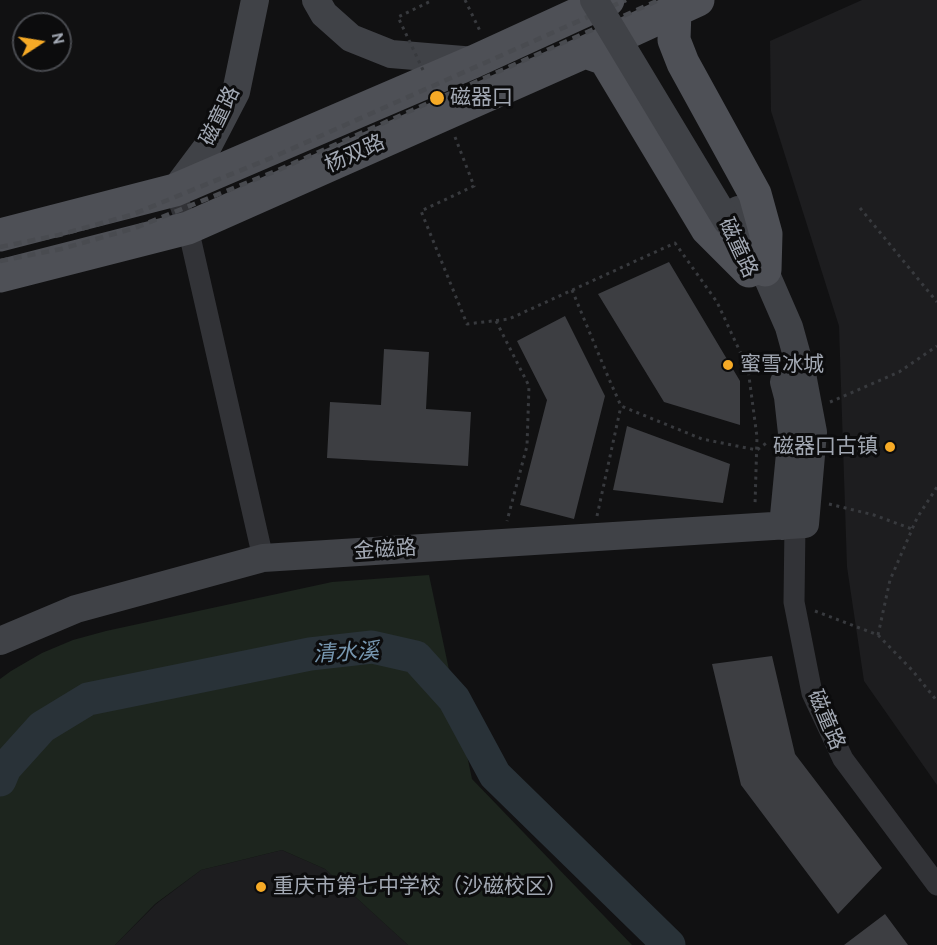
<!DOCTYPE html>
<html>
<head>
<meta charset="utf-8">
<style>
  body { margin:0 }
  #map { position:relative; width:937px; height:945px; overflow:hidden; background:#111112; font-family:Cabin,sans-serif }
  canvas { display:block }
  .north { position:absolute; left:12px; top:12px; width:60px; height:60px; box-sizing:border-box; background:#0c0c0d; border:2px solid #484a4f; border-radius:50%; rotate:78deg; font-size:16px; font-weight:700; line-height:24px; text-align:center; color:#a2a8b3 }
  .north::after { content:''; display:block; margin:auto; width:21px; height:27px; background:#f6aa26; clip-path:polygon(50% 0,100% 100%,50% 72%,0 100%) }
</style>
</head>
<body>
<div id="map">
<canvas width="937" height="945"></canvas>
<div class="north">N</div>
</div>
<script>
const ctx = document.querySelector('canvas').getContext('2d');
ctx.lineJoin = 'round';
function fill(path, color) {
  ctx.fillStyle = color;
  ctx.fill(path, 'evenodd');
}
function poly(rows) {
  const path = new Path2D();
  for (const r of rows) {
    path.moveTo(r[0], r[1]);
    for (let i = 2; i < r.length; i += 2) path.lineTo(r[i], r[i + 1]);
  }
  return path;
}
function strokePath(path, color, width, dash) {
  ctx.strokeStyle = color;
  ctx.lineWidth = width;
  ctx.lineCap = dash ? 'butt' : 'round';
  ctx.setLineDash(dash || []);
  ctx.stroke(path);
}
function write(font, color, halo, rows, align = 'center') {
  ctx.font = font + ' Cabin,"Noto Sans SC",sans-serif';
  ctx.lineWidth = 6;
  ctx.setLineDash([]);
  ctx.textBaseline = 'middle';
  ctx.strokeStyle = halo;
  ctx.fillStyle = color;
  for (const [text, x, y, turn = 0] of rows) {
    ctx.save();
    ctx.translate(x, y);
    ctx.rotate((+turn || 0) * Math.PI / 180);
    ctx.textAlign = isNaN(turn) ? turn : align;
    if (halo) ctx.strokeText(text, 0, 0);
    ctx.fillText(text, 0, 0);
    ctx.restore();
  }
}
fill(poly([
  [862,0,937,0,937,785,864,681,847,567,839,326,771,111,770,41],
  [282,850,325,869,408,945,115,945,156,904,201,870]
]), '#1d1d1f');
fill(poly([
  [429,575,472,779,632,945,408,945,325,869,282,850,201,870,155,904,115,945,0,945,0,679,11,671,42,653,73,640,106,631,332,582]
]), '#1d251e');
strokePath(poly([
  [0,780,5,768,42,727,88,699,310,654,372,647,416,657,454,699,495,775,669,945]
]), '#293238', 33);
fill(poly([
  [669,262,740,381,740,425,664,402,598,294],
  [565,316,605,396,574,519,520,505,547,400,517,341],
  [384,349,429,352,426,409,471,412,468,466,327,458,330,402,381,405],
  [627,426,730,464,723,503,613,490],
  [772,656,795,754,882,868,838,914,741,785,712,664],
  [885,914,908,945,844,945]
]), '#3d3e42');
strokePath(poly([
  [465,0,480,31],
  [455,137,474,186,421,211,467,324,509,319,675,243,717,302,748,369,757,437,755,505],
  [860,208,937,302],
  [572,290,609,379,621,406,702,439,757,450,769,441],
  [496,321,529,386,527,446,507,521],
  [830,402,899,372,937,346],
  [829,504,874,515,912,529],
  [597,516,621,406],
  [815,611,878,635,912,670,937,701],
  [878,635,890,580,917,518,937,487]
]), '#383a3e', 3, [3, 4.5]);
strokePath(poly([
  [175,190,188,228,263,558],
  [795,525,794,602,812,693,843,759,937,885]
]), '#323337', 21);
strokePath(poly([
  [316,0,324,14,351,38,391,54,475,61],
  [175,190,208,146,236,92,255,0],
  [783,526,792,433,788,397,784,382],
  [0,641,76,609,263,558,805,524,813,432,802,374,789,327,738,210]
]), '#404247', 28);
strokePath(poly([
  [675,10,674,40,683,63,755,194,766,234,765,270],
  [585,52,605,59,707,229,749,271],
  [0,235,175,190,475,61,608,0],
  [0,276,188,228,585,52,698,0]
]), '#4e5056', 33);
strokePath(poly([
  [0,247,59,235,131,215,271,158,626,0],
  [0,261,61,249,135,228,276,171,659,0]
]), '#494b50', 4.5, [8, 6]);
strokePath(poly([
  [423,70,398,17,433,0]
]), '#383a3e', 3, [3, 4.5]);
strokePath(poly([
  [594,0,727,221]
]), '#404247', 28);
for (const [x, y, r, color] of [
  [437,98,8,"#f6aa26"],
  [728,365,6,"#f6aa26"],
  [890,447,6,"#f6aa26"],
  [261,887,6,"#f6aa26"]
]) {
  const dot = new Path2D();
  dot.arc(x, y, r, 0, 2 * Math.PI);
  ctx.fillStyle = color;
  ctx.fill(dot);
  strokePath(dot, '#0c0c0d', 2);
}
write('21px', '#a2a8b3', '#0c0c0d', [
  ["磁器口",450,98],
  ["蜜雪冰城",740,365],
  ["磁器口古镇",878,447,"right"],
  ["重庆市第七中学校（沙磁校区）",273,887]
], 'left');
write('21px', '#a2a8b3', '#0c0c0d', [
  ["磁童路",220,116,-64],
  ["杨双路",355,154,-24],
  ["磁童路",738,248,65],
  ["金磁路",385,550,-4],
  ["磁童路",826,720,67]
]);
write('italic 22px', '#7797b0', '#0c0c0d', [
  ["清水溪",346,653,-3]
]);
</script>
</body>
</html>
